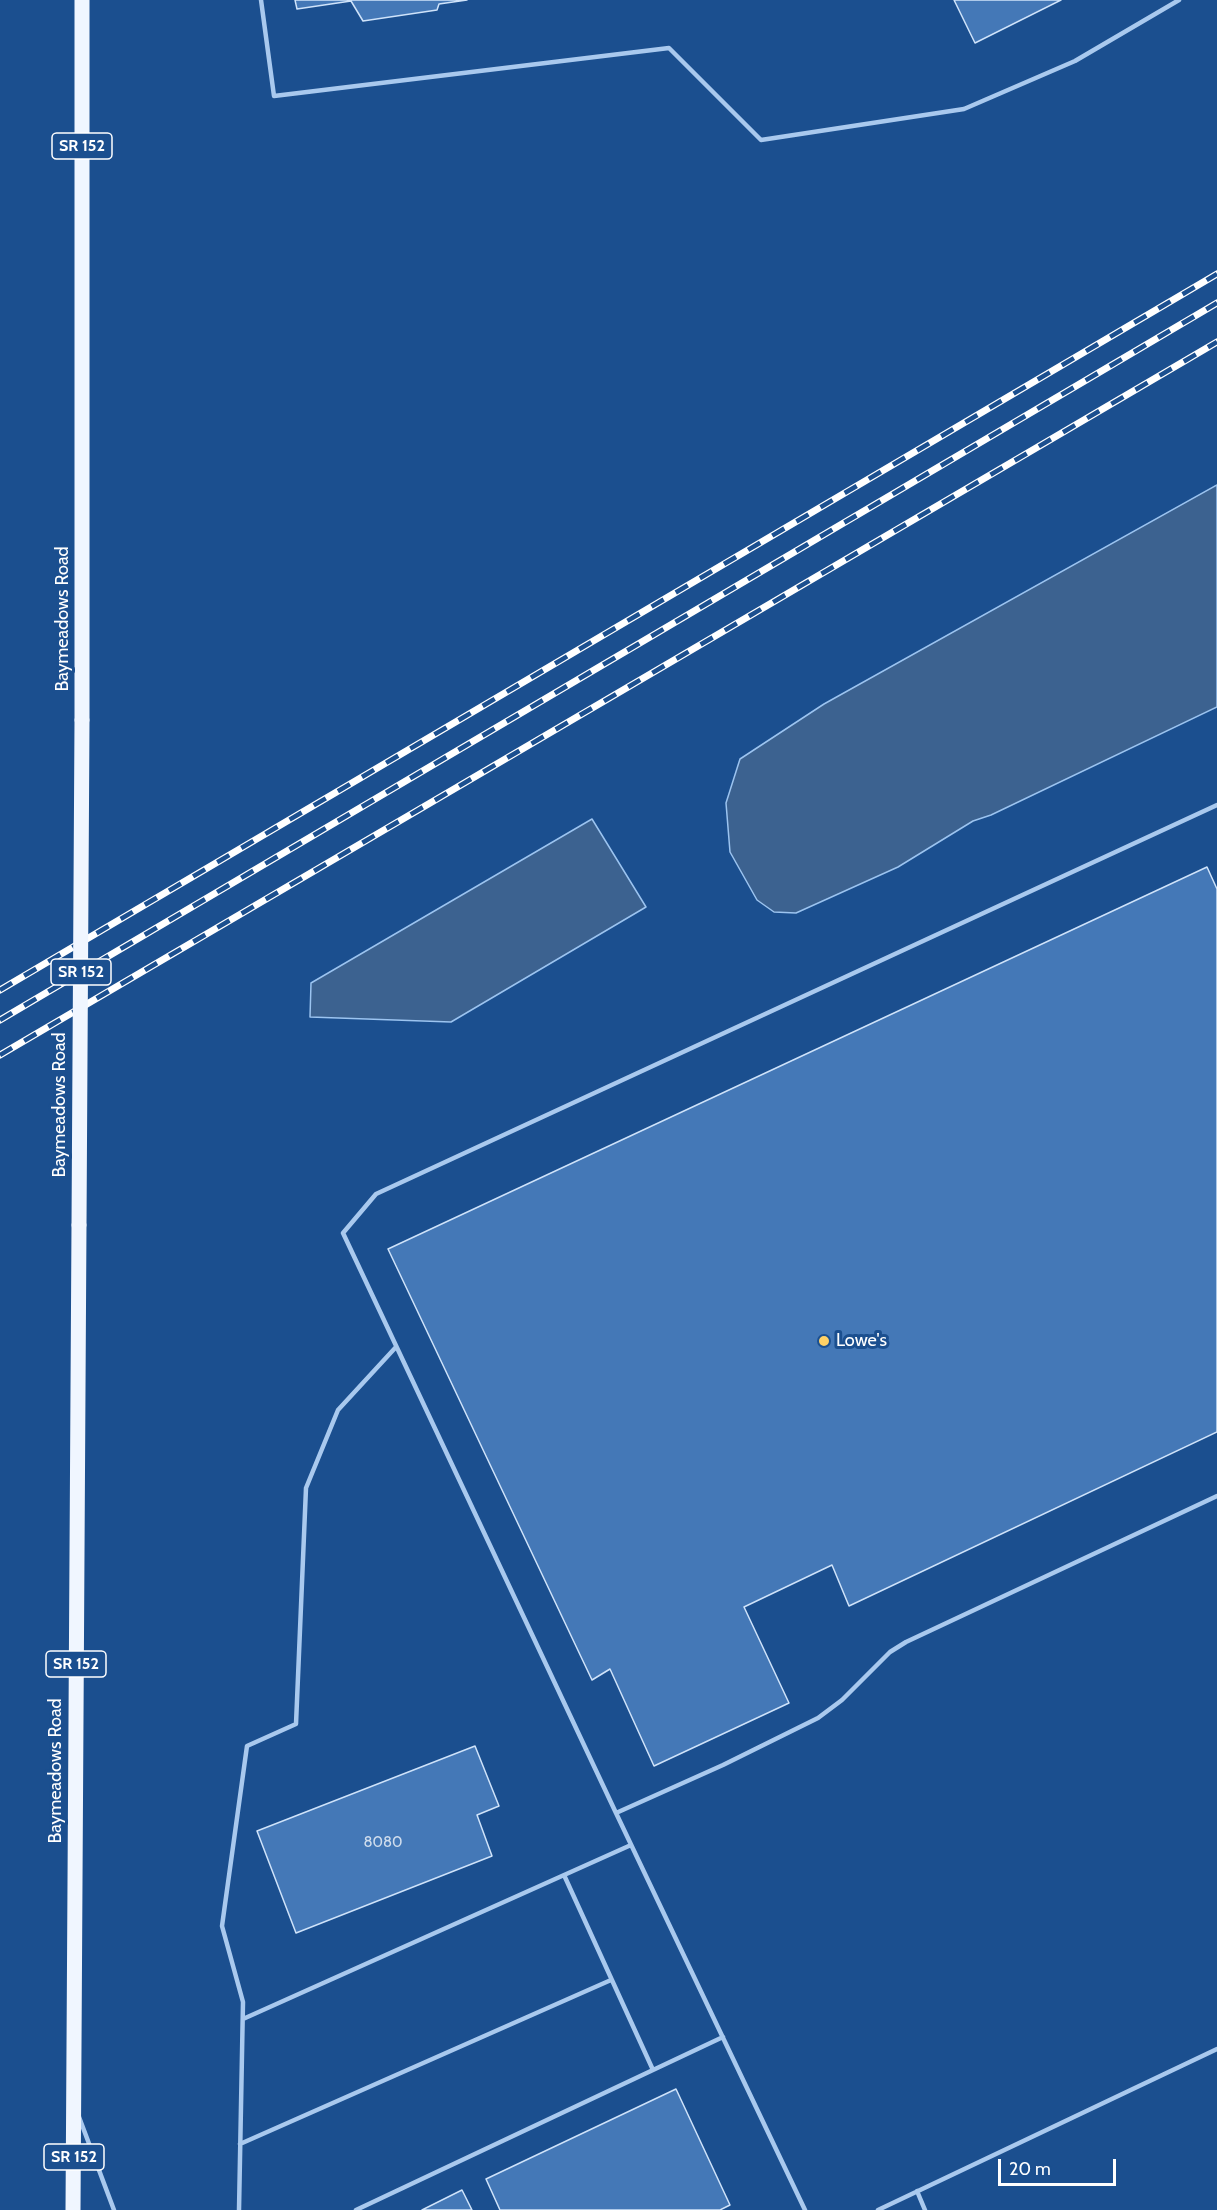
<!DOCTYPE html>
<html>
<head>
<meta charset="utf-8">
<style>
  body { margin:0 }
  #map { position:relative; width:1217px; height:2210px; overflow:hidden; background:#1b4f8f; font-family:Cabin,sans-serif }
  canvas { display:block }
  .scale { position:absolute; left:998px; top:2159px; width:118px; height:27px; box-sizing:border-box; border:3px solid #fff; border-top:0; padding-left:8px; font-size:18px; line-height:21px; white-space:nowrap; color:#fff; -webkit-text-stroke:4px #1b4f8f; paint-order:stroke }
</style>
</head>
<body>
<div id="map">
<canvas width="1217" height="2210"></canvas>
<div class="scale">20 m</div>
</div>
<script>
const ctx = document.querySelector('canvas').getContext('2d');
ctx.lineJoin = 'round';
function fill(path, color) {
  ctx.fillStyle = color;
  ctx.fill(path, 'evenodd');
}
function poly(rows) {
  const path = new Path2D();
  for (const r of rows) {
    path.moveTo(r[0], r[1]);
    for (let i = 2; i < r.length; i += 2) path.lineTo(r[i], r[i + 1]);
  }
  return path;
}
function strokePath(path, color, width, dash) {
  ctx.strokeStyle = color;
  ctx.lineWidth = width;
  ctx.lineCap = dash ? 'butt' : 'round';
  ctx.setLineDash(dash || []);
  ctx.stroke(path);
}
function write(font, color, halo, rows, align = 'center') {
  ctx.font = font + ' Cabin,sans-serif';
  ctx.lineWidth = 6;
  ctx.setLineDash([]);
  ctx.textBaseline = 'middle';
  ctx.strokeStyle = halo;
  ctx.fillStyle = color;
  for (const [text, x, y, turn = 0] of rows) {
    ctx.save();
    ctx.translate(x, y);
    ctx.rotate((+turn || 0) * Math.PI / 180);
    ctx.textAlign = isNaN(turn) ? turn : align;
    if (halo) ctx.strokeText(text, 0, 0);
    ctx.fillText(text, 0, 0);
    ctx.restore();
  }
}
const water = poly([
  [1217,485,1217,707,991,815,973,821,898,867,796,913,774,912,757,900,730,852,726,803,740,759,824,704,1217,485],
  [592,819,646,907,451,1022,310,1017,311,983,592,819]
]);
fill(water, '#3c6290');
strokePath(water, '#9cc4f0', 1.5);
const building = poly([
  [295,0,467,0,439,4,437,10,363,21,351,1,297,9,295,0],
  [954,0,1061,0,975,43,954,0],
  [1207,867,1217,889,1217,1432,849,1606,832,1565,744,1607,789,1703,654,1766,610,1669,592,1680,388,1249,1207,867],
  [475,1746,499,1806,477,1815,492,1856,296,1933,257,1831,475,1746],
  [676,2089,730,2205,720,2210,500,2210,486,2179,676,2089],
  [462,2190,472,2210,422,2210,462,2190]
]);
fill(building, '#4478b7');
strokePath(building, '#cfe3fa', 1.5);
strokePath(poly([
  [261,0,274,96,669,48,761,140,964,109,1075,61,1179,0],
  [616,1813,343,1233,376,1194,1217,805],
  [564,1875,653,2070],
  [243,2019,631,1845],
  [79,2117,114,2210],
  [240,2144,611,1980],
  [917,2191,925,2210],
  [239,2210,243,2002,222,1926,247,1746,296,1724,306,1488,338,1410,396,1347],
  [356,2210,723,2037],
  [805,2210,616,1813,723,1765,818,1718,842,1700,890,1652,906,1642,1217,1496],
  [878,2210,1217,2049]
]), '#a9c9ee', 4.5);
strokePath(poly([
  [82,0,82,720],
  [73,2210,79,1225]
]), '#f0f6ff', 15);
const rail = poly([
  [0,990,1217,274],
  [0,1020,1217,303],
  [0,1055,1217,342]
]);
strokePath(rail, '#fff', 7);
strokePath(rail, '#1b4f8f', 4.5, [14]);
strokePath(poly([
  [79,1225,82,720]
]), '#f0f6ff', 15);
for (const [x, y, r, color] of [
  [824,1341,6,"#ffd166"]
]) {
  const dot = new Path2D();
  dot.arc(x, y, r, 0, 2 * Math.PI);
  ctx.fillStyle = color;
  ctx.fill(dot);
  strokePath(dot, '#1b4f8f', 2);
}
write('15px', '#d0dded', null, [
  ["8080",383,1843]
]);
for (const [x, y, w] of [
  [82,146,60],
  [81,972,60],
  [76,1664,60],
  [74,2157,60]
]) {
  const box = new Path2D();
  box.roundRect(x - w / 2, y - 13, w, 26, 4.5);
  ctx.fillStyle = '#1b4f8f';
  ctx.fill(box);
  strokePath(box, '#fff', 1.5);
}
write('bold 16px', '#fff', null, [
  ["SR 152",82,146],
  ["SR 152",81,972],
  ["SR 152",76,1664],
  ["SR 152",74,2157]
]);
write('18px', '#fff', '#1b4f8f', [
  ["Baymeadows Road",63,619,-90],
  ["Baymeadows Road",60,1105,-90],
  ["Baymeadows Road",56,1771,-90]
]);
write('18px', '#fff', '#1b4f8f', [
  ["Lowe's",836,1341]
], 'left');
</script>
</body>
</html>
